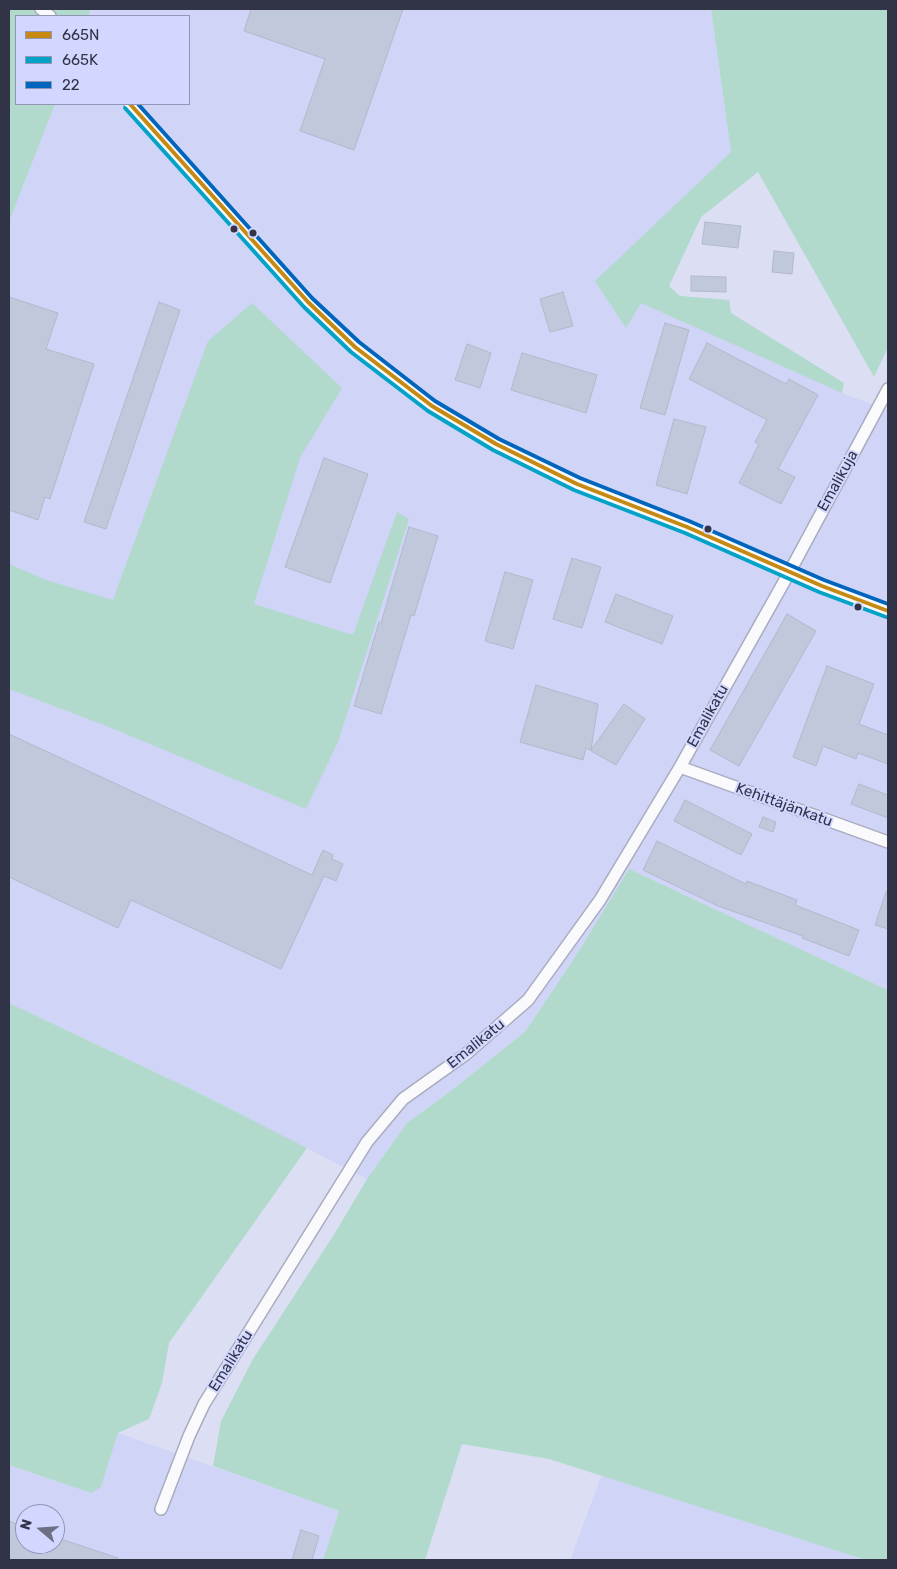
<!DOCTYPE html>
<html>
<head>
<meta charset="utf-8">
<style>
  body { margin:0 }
  #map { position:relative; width:897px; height:1569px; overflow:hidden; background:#dcdff4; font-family:Rubik,sans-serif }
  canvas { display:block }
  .frame { position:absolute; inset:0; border:10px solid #313346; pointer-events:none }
  .legend { position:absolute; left:15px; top:15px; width:175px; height:90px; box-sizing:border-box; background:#d2d7ff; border:1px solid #9295b5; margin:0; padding:6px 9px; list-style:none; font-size:15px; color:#313346 }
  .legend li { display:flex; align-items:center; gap:10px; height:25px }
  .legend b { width:25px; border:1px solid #9295b5 }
  .north { position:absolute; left:15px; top:1504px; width:50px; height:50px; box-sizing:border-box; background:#d2d7ff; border:1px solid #9295b5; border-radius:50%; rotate:288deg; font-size:14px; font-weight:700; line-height:20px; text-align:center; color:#313346 }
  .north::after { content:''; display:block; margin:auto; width:18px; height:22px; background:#6d6f83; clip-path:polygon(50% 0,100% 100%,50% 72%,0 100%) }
</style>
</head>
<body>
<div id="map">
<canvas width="897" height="1569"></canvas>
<div class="frame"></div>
<ul class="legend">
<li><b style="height:6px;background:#c68912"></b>665N</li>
<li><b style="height:6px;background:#02a3c7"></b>665K</li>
<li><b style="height:6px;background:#0065bd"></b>22</li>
</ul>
<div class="north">N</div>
</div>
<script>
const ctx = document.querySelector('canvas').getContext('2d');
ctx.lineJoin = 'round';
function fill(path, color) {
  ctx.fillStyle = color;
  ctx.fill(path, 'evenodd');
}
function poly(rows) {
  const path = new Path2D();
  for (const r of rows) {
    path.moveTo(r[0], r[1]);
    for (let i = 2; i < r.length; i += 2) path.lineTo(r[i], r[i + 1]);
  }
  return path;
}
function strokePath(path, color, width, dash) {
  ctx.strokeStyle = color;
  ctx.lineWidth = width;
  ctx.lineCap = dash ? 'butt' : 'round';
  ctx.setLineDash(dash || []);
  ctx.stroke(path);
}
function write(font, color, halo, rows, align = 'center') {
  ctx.font = font + ' Rubik,sans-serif';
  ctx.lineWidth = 4;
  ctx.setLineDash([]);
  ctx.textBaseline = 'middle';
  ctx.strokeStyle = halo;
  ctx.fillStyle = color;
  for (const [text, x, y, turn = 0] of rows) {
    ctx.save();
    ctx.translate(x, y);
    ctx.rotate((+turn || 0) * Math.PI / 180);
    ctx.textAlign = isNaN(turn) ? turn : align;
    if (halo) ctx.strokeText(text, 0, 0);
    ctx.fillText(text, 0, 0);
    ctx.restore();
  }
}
fill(poly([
  [91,9,711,9,731,152,669,286,680,296,729,300,731,313,844,383,842,393,888,410,888,990,629,869,577,954,525,1032,448,1093,407,1123,367,1179,197,1092,9,1003,9,222,55,104,189,104,189,16,88,16],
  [118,1433,339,1511,323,1560,9,1560,9,1465,91,1493,101,1487],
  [25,1514,55,1514,55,1544,25,1544],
  [602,1474,866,1560,570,1560]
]), '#d0d4f7');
fill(poly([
  [9,9,91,9,88,16,16,16,16,104,55,104,9,222],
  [711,9,888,9,888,347,874,377,758,172,701,217,669,286,680,296,729,300,731,313,844,383,842,393,641,303,626,328,595,281,731,152],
  [252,303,342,388,300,458,254,604,353,635,397,512,409,519,338,742,306,809,109,727,9,689,9,564,46,580,113,600,208,341],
  [629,869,888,990,888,1560,866,1560,549,1459,462,1444,425,1560,323,1560,339,1511,213,1466,221,1421,253,1359,333,1236,367,1179,407,1123,448,1093,525,1032,577,954],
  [9,1003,197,1092,307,1148,169,1343,162,1383,149,1419,118,1433,101,1487,91,1493,9,1465]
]), '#b1dacd');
const building = poly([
  [251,9,403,9,354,150,300,131,325,59,244,31,251,9],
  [705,222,741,226,738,248,702,244,705,222],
  [774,251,794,253,792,274,772,272,774,251],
  [691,276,726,277,726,292,691,291,691,276],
  [563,292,573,326,550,332,540,299,563,292],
  [9,297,58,313,46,349,94,364,50,499,45,497,38,520,9,510,9,297],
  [159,302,180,310,106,529,84,522,159,302],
  [665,323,689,330,665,415,640,408,665,323],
  [707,343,786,384,789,379,818,395,778,469,795,477,781,504,739,483,759,444,755,442,767,420,689,379,707,343],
  [467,344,491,353,480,388,455,380,467,344],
  [522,353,597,375,586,413,511,390,522,353],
  [674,419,706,427,687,494,656,485,674,419],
  [324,458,368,474,330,583,285,567,324,458],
  [409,527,438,536,414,616,411,615,381,714,354,706,379,622,381,623,409,527],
  [572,558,601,567,582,628,553,619,572,558],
  [505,572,533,580,513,649,485,641,505,572],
  [616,594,673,616,662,644,605,622,616,594],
  [787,614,816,631,739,766,710,750,787,614],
  [827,666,874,684,859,724,888,735,888,764,858,753,856,759,823,746,816,766,793,757,827,666],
  [536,685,598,704,591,750,624,704,645,719,616,765,586,748,583,760,520,742,536,685],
  [9,734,312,875,323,850,333,855,332,859,343,864,336,881,324,876,281,969,131,900,118,928,9,877,9,734],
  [859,784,888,795,888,818,851,804,859,784],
  [685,800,752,834,741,855,674,821,685,800],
  [763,817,776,822,773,832,759,827,763,817],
  [657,841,746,884,747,881,797,900,795,905,859,930,849,956,802,938,803,936,718,906,643,870,657,841],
  [886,892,888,893,888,929,875,925,886,892],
  [9,1521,25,1527,25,1544,55,1544,55,1537,118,1558,117,1560,9,1560,9,1521],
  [301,1530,319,1536,312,1560,292,1560,301,1530]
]);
fill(building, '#c0c8dc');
strokePath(building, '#b3b9cb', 1);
const minor = poly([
  [41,9,50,16],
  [130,104,308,302,355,347,387,373,432,406,496,444,577,484,687,527,822,586,888,611],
  [680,767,888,842],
  [161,1509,189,1436,204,1404,367,1142,403,1099,466,1054,528,1000,600,900,680,767,789,573,888,389]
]);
strokePath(minor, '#a9acbe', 14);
strokePath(minor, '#fafafd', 11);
strokePath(poly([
  [130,104,308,302,355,347,432,406,496,444,577,484,687,527,822,586,888,611]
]), '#c68912', 4);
strokePath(poly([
  [125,108,304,307,351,352,428,411,493,450,574,490,685,533,819,592,886,617]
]), '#02a3c7', 4);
strokePath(poly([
  [138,104,312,298,359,342,435,401,499,439,580,478,689,521,824,580,888,604]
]), '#0065bd', 4);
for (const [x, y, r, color] of [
  [234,229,4.5,"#313346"],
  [253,233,4.5,"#313346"],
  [708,529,4.5,"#313346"],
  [858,607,4.5,"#313346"]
]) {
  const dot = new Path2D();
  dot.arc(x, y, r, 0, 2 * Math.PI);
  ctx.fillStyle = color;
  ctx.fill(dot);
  strokePath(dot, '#d2d7ff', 2);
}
write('15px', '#313346', '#d2d7ff', [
  ["Emalikuja",838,481,-61],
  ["Emalikatu",708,716,-61],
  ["Kehittäjänkatu",784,805,20],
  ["Emalikatu",476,1044,-39],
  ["Emalikatu",231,1361,-58]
]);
</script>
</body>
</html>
